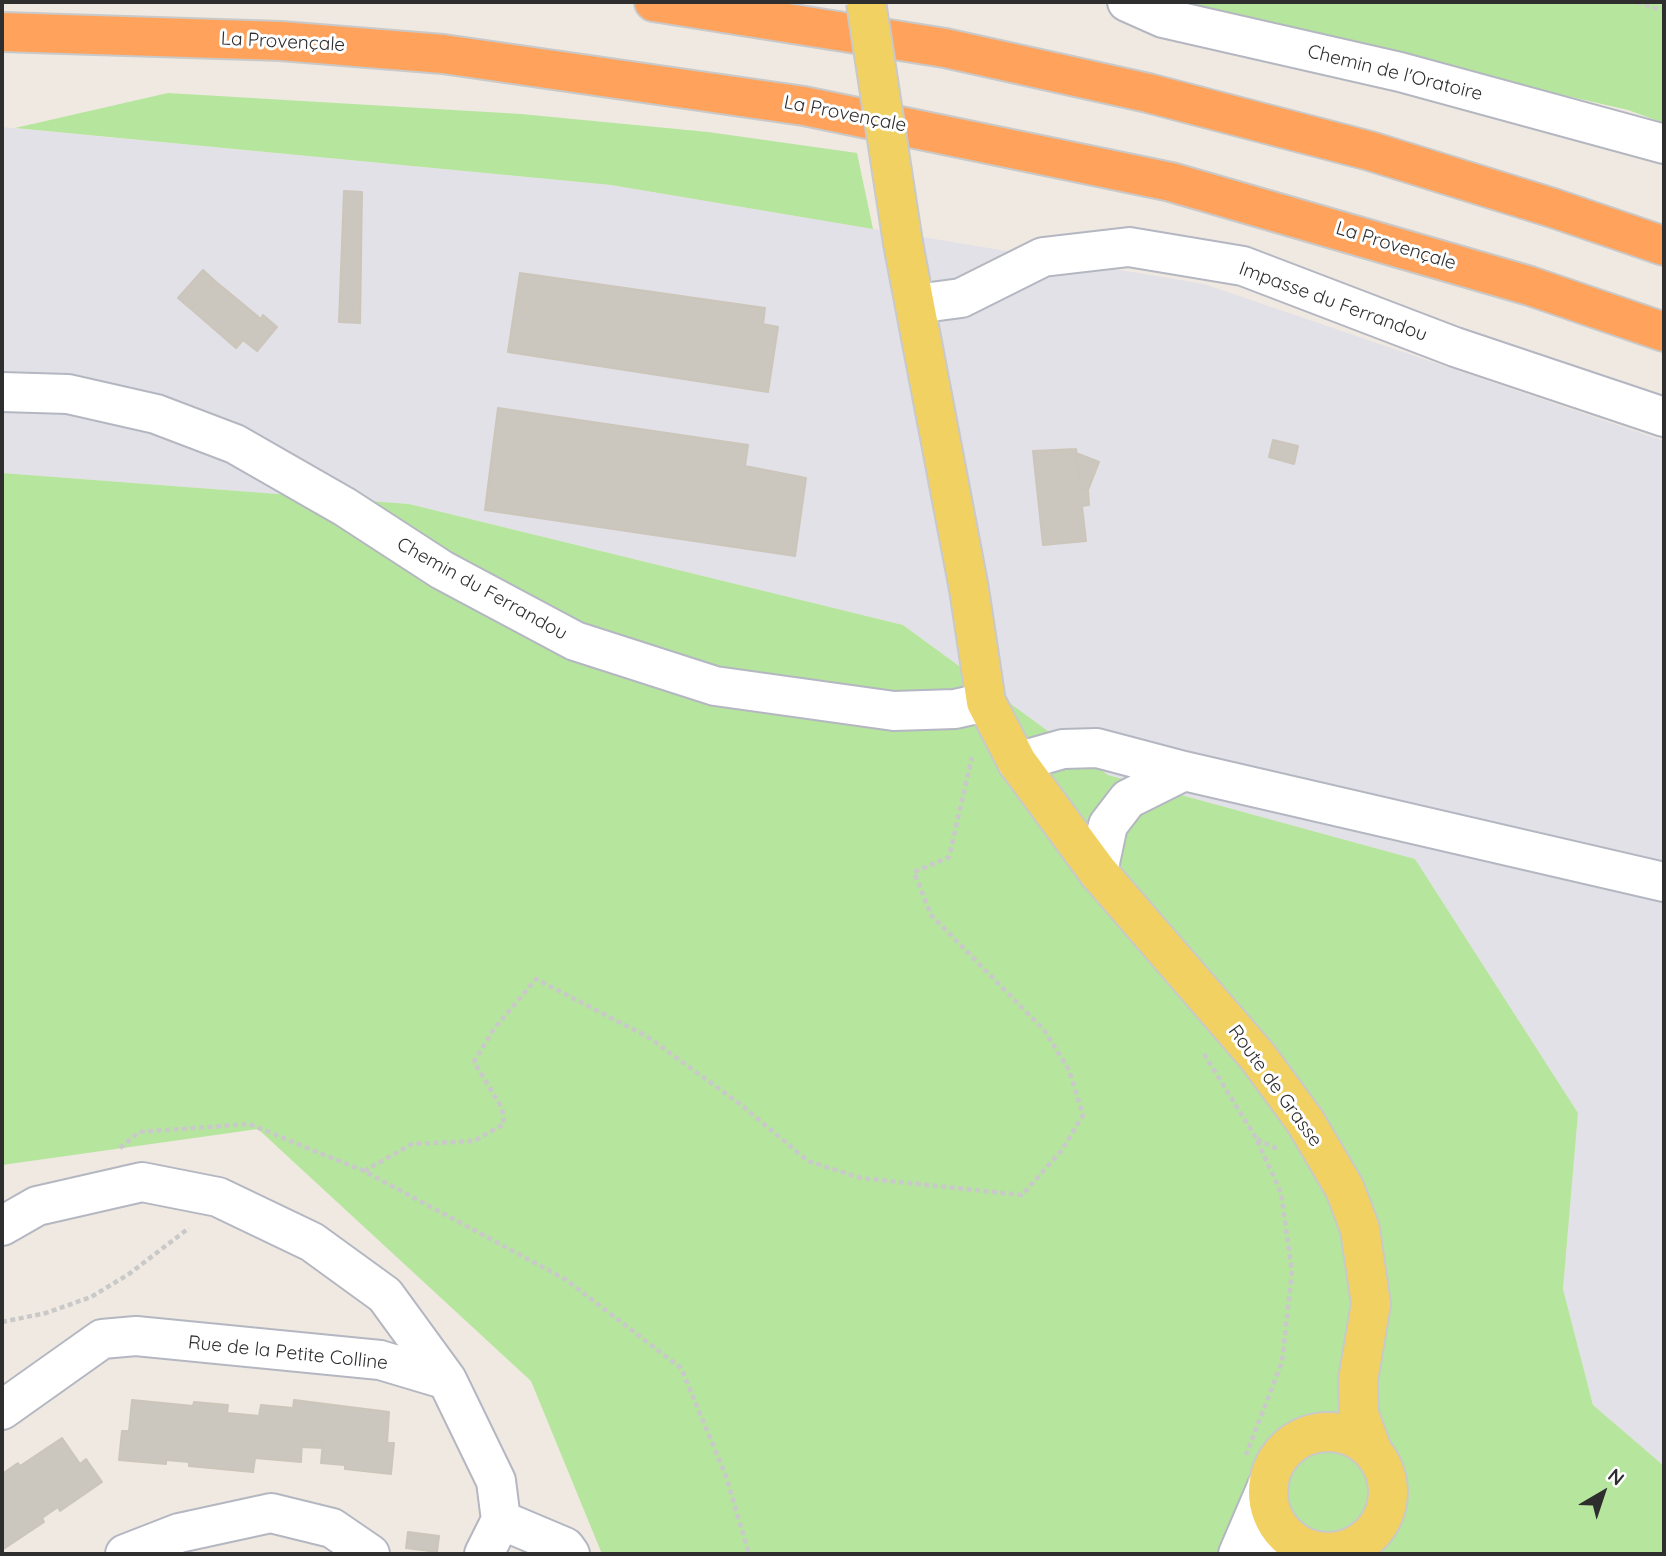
<!DOCTYPE html>
<html>
<head>
<meta charset="utf-8">
<style>
  body { margin:0 }
  #map { position:relative; width:1666px; height:1556px; overflow:hidden; background:#efe9e1; font-family:Quicksand,sans-serif }
  canvas { display:block }
  .frame { position:absolute; inset:0; border:4px solid #2e2e2e; pointer-events:none }
  .north { position:absolute; left:1568px; top:1458px; width:70px; height:70px; -webkit-text-stroke:5px #fff; paint-order:stroke; rotate:39deg; font-size:19px; font-weight:700; line-height:28px; text-align:center; color:#2e2e2e }
  .north::after { content:''; display:block; margin:auto; width:24px; height:32px; background:#2e2e2e; clip-path:polygon(50% 0,100% 100%,50% 72%,0 100%) }
</style>
</head>
<body>
<div id="map">
<canvas width="1666" height="1556"></canvas>
<div class="frame"></div>
<div class="north">N</div>
</div>
<script>
const ctx = document.querySelector('canvas').getContext('2d');
ctx.lineJoin = 'round';
function fill(path, color) {
  ctx.fillStyle = color;
  ctx.fill(path, 'evenodd');
}
function poly(rows) {
  const path = new Path2D();
  for (const r of rows) {
    if (r.length === 3) {
      path.moveTo(r[0] + r[2], r[1]);
      path.arc(r[0], r[1], r[2], 0, 2 * Math.PI);
      continue;
    }
    path.moveTo(r[0], r[1]);
    for (let i = 2; i < r.length; i += 2) path.lineTo(r[i], r[i + 1]);
  }
  return path;
}
function strokePath(path, color, width, dash) {
  ctx.strokeStyle = color;
  ctx.lineWidth = width;
  ctx.lineCap = dash ? 'butt' : 'round';
  ctx.setLineDash(dash || []);
  ctx.stroke(path);
}
function write(font, color, halo, rows, align = 'center') {
  ctx.font = font + ' Quicksand,sans-serif';
  ctx.lineWidth = 6;
  ctx.setLineDash([]);
  ctx.textBaseline = 'middle';
  ctx.strokeStyle = halo;
  ctx.fillStyle = color;
  for (const [text, x, y, turn = 0] of rows) {
    ctx.save();
    ctx.translate(x, y);
    ctx.rotate((+turn || 0) * Math.PI / 180);
    ctx.textAlign = isNaN(turn) ? turn : align;
    if (halo) ctx.strokeText(text, 0, 0);
    ctx.fillText(text, 0, 0);
    ctx.restore();
  }
}
fill(poly([
  [2,127,611,185,1204,284,1664,441,1664,1466,1593,1405,1563,1289,1578,1113,1415,859,1108,775,903,625,409,504,2,473]
]), '#e3e1e8');
fill(poly([
  [1158,2,1664,2,1664,123,1628,110],
  [168,93,521,114,708,132,857,153,873,229,611,185,15,128],
  [2,473,409,504,903,625,1108,775,1415,859,1578,1113,1563,1289,1593,1405,1664,1466,1664,1554,602,1554,531,1381,258,1129,2,1165]
]), '#b6e59e');
const building = poly([
  [344,191,362,192,360,323,339,322,344,191],
  [203,270,215,281,191,309,178,298,203,270],
  [520,273,765,308,763,324,778,327,768,392,508,352,520,273],
  [215,281,261,319,263,315,277,327,257,351,243,340,236,348,191,309,215,281],
  [498,408,748,445,745,466,806,478,795,556,485,510,498,408],
  [1273,440,1298,446,1294,464,1269,457,1273,440],
  [1076,449,1081,491,1088,490,1089,505,1082,506,1086,541,1043,545,1033,451,1076,449],
  [1076,453,1099,462,1088,490,1081,491,1076,453],
  [132,1400,193,1406,194,1402,228,1405,227,1413,259,1416,261,1405,293,1408,294,1400,389,1412,387,1443,394,1443,391,1474,345,1469,345,1465,321,1463,323,1442,302,1440,301,1462,255,1458,253,1472,189,1466,189,1462,166,1460,166,1464,119,1460,122,1431,129,1431,132,1400],
  [62,1438,80,1464,86,1459,102,1482,60,1511,58,1507,42,1518,44,1522,2,1550,2,1474,18,1463,20,1466,62,1438],
  [302,1440,323,1442,323,1448,302,1447,302,1440],
  [408,1532,439,1536,437,1552,406,1548,408,1532]
]);
fill(building, '#cbc7bf');
strokePath(building, '#cbc5ba', 2);
const minor = poly([
  [1127,2,1163,18,1400,72,1664,144],
  [916,304,961,298,1043,257,1129,247,1243,266,1455,347,1664,417],
  [2,392,68,394,156,414,235,444,345,507,442,570,575,641,715,686,894,711,955,709,986,702],
  [1017,762,1063,749,1097,748,1184,771,1664,882],
  [1098,872,1108,825,1128,799,1184,771],
  [2,1226,37,1206,142,1182,218,1197,312,1242,385,1295,447,1380],
  [2,1410,102,1339,136,1336,380,1360,447,1380,496,1481,501,1520,484,1554],
  [501,1520,565,1547,570,1554],
  [125,1554,179,1533,271,1513,332,1528,370,1554],
  [1238,1554,1268,1484],
  [1243,1554,1264,1540,1290,1539]
]);
const major = poly([
  [903,243,969,589,986,702,1017,762,1098,872,1258,1057,1305,1121,1345,1189,1360,1229,1371,1304,1358,1380,1359,1414,1372,1450],
  [1328,1492,60]
]);
const highway = poly([
  [654,2,945,48,1148,93,1370,151,1553,208,1664,246],
  [2,32,281,41,443,54,804,106,1171,182,1530,286,1664,332]
]);
strokePath(minor, '#b4b7c1', 42);
strokePath(major, '#c9c9c9', 42);
strokePath(highway, '#c9c9c9', 42);
strokePath(poly([
  [1637,2,1664,11],
  [1204,1054,1256,1138,1281,1193,1292,1272,1282,1362,1246,1455],
  [1257,1139,1277,1149],
  [120,1148,139,1132,249,1124,364,1171,565,1279,681,1368,726,1476,749,1554],
  [364,1171,412,1144,474,1141,504,1124,502,1108,474,1062,493,1030,536,979,648,1037,740,1104,808,1161,861,1178,1022,1195,1062,1150,1083,1115,1069,1070,1044,1030,931,915,914,872,949,857,972,757],
  [2,1322,46,1313,91,1297,129,1274,189,1228]
]), '#c9c9c9', 4.5, [5, 3.5]);
strokePath(minor, '#fff', 38);
strokePath(major, '#f2d163', 38);
strokePath(highway, '#ffa35c', 38);
const majorBridge = poly([
  [866,2,903,243]
]);
strokePath(majorBridge, '#c9c9c9', 42, []);
strokePath(majorBridge, '#f2d163', 38);
write('19px', '#2e2e2e', '#fff', [
  ["La Provençale",283,42,3],
  ["Chemin de l'Oratoire",1395,73,14],
  ["La Provençale",845,114,11],
  ["La Provençale",1396,246,17],
  ["Impasse du Ferrandou",1333,302,20],
  ["Chemin du Ferrandou",482,589,29],
  ["Route de Grasse",1275,1086,54],
  ["Rue de la Petite Colline",288,1353,6]
]);
</script>
</body>
</html>
